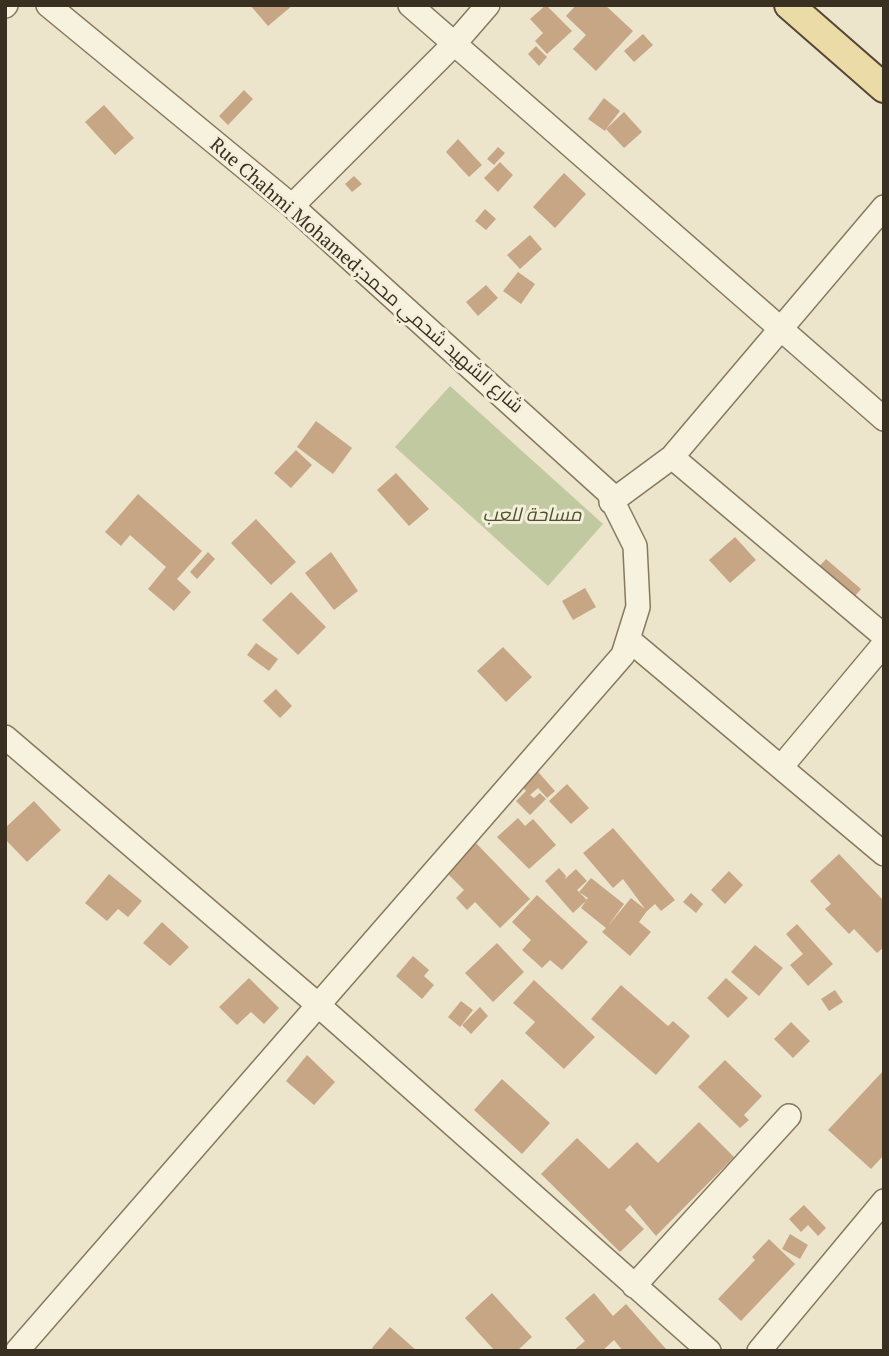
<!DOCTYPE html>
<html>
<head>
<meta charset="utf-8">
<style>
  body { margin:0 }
  #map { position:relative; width:889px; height:1356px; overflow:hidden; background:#ece5cb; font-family:"PT Serif",serif }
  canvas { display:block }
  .frame { position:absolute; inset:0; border:7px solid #393022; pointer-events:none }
</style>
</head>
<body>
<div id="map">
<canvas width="889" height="1356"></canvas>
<div class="frame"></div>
</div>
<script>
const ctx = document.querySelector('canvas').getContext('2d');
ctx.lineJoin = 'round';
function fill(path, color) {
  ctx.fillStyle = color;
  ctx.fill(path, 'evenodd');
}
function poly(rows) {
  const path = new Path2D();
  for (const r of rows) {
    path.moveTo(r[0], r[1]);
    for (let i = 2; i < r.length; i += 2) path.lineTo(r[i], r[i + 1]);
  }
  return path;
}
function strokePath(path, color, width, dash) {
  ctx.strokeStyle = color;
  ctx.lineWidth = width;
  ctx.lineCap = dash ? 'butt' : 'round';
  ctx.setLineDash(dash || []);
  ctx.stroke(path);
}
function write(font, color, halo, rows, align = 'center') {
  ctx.font = font + ' "PT Serif",Cairo,serif';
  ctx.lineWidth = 6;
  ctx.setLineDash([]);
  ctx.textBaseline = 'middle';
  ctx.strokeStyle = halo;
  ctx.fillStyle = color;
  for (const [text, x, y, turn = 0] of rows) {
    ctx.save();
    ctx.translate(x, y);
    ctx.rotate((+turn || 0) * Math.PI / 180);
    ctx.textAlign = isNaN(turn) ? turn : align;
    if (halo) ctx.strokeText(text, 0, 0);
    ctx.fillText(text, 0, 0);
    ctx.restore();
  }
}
fill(poly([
  [450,386,603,524,548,586,395,447]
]), '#c1c9a0');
fill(poly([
  [250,5,293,5,268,26],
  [546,5,572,31,547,54,535,41,543,33,530,19],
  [576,5,605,5,633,31,596,71,573,49,586,35,566,16],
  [643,34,653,45,634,62,624,51],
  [536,46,547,57,539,66,528,54],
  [244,90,253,99,228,125,219,116],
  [604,98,620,111,606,129,624,112,642,132,624,148,606,129,605,131,588,119],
  [104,105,134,138,115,155,85,122],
  [458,139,482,165,469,177,446,152],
  [498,147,505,153,494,165,487,159],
  [500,162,513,175,498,192,484,178],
  [564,173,586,194,555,228,533,207],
  [354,176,362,184,352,192,345,184],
  [485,209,496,219,486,230,475,221],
  [530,235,542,249,520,269,507,255],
  [518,272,535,284,521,304,503,291],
  [486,285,498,298,478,316,466,302],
  [316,421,352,448,333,474,297,447],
  [296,450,312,465,291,488,274,473],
  [396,473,429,509,409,526,377,490],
  [138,494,202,551,177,579,191,592,174,611,148,589,166,567,130,535,121,546,105,532],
  [256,519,296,562,271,585,231,543],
  [735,537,756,560,730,583,709,560],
  [208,552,215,559,197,579,190,572],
  [331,552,358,591,334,610,305,573],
  [826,559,861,589,850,602,815,571],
  [585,588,596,607,573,620,562,601],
  [291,592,326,627,298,655,262,620],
  [256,643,278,659,269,671,247,655],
  [503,647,532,677,506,702,477,671],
  [276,689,292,706,280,718,263,701],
  [532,765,555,791,547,798,538,788,530,795,534,798,540,793,546,799,530,815,516,801,526,791,516,780],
  [567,784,589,808,571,824,549,801],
  [34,801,61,830,27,862,5,839,5,828],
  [518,818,525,826,533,819,556,845,529,869,497,837],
  [613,828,675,900,661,911,655,904,647,911,639,922,651,932,630,956,602,932,606,928,581,908,588,898,579,892,591,878,624,904,608,926,631,898,645,909,623,879,613,888,583,853],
  [475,842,530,899,500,928,475,902,467,910,456,898,464,890,445,871],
  [839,854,884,901,884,947,877,953,854,929,849,934,825,909,831,904,810,881],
  [559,868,566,876,565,879,576,869,587,881,577,890,587,900,573,913,545,881],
  [729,871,743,885,725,904,711,890],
  [109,874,142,901,128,917,118,909,107,921,85,903],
  [691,893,703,904,696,913,683,902],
  [537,895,588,942,562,970,550,960,542,968,522,950,531,940,512,922],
  [162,922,189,947,170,966,143,943],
  [797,924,833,964,808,986,790,965,803,954,786,934],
  [497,943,524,972,493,1002,465,973],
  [755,945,783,968,759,996,731,972],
  [413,956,429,970,424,976,434,985,422,999,396,976],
  [249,978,279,1008,264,1024,251,1012,237,1025,219,1007],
  [726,978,748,998,728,1018,707,998],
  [534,980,595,1037,564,1069,525,1033,535,1022,513,1003],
  [621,985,668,1026,673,1021,690,1036,656,1075,591,1019],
  [835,990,843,1002,829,1011,821,999],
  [461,1001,473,1010,460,1027,448,1017],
  [480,1007,488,1016,471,1034,462,1025],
  [791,1022,810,1041,793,1058,774,1039],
  [307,1055,335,1082,314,1105,286,1081],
  [725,1060,762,1096,744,1115,749,1120,740,1128,698,1087],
  [884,1070,884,1155,871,1169,828,1130],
  [502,1079,550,1123,522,1154,474,1110],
  [699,1122,734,1157,656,1236,630,1205,625,1210,644,1229,620,1252,541,1174,577,1138,609,1169,637,1142,658,1163],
  [804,1205,826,1228,818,1236,808,1225,801,1232,789,1219],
  [790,1234,808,1245,800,1259,782,1249],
  [769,1239,795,1264,741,1321,718,1299,755,1260,752,1257],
  [492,1293,532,1337,517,1351,495,1351,465,1318],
  [594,1293,613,1316,626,1304,666,1349,623,1351,614,1340,602,1351,573,1351,585,1341,565,1318],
  [390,1327,417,1351,375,1351,372,1348]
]), '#c6a685');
const minor = poly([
  [410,5,884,419],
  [5,6,6,5],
  [292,206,455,43,488,5],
  [672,457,884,636],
  [611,502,672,457,884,207],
  [628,639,884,854],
  [5,737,317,1004,709,1351],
  [782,766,884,644],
  [634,1286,789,1116],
  [17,1351,623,655,638,607,635,546,608,492,292,206,48,5],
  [759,1351,884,1201]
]);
const major = poly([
  [789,5,884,88]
]);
strokePath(minor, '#877960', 26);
strokePath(major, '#564734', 32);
strokePath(minor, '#f7f2de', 23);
strokePath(major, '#eadba7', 28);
write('19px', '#393022', '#f4eeda', [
  ["Rue Chahmi Mohamed;شارع الشهيد شحمي محمد",366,276,41]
]);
write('italic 19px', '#46542b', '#f4eeda', [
  ["مساحة للعب",532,516]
]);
</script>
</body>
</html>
